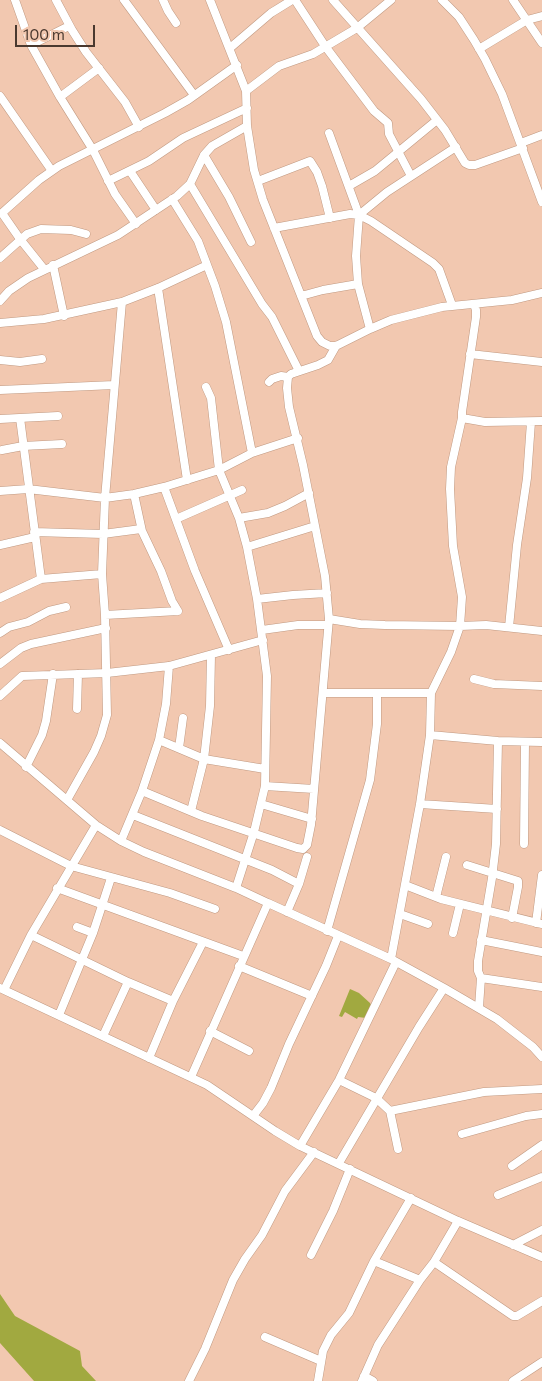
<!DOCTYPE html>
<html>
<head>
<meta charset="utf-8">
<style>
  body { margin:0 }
  #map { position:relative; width:542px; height:1381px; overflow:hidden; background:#f2c8b0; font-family:Commissioner,sans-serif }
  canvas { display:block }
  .scale { position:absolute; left:15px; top:25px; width:80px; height:22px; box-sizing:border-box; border:2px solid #4a392f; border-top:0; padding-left:6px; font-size:15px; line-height:18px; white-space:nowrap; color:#4a392f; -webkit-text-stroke:4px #f2c8b0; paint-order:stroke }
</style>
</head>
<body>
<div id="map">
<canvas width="542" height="1381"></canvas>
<div class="scale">100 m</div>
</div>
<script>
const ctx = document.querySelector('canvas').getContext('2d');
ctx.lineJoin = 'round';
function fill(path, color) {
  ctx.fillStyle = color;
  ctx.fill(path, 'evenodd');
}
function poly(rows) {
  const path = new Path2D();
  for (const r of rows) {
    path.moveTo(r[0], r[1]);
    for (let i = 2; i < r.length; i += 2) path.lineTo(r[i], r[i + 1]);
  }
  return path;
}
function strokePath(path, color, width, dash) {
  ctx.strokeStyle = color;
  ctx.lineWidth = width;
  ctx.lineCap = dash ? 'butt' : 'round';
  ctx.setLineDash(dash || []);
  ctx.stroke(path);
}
fill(poly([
  [350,989,359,993,370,1003,371,1005,366,1018,358,1017,357,1019,345,1012,342,1017,339,1016],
  [0,1294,15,1316,80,1351,82,1366,96,1381,34,1381,0,1343]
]), '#a1a940');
const minor = poly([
  [15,0,31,45,60,97,93,150,115,194,136,224],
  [56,0,72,30,86,52,125,102,139,127],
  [124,0,194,95],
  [163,0,168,11,176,23],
  [210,0,246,91,247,126,254,170,263,200,317,336,322,342,330,346,336,346,370,329,391,320,442,307,512,300,542,293],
  [295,0,325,46,374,111,388,123,389,134,411,176],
  [333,0,421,99,445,130,465,163,469,165,475,165,523,148],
  [442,0,459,17,474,40,485,59,502,94,542,202],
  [513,0,542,43],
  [31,45,69,26],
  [230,48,271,13,292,0],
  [479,49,527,20,542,16],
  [246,91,279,66,313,54,357,28,391,0],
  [0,96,52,171],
  [60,97,99,68],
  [329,133,359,215,356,256,358,284,370,329],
  [521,143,542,135],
  [204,155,229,197,251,242],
  [130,171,156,210],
  [108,181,149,161,183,138,247,108],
  [258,181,310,161,317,172,322,186,330,218],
  [190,184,262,304,272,317,299,371],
  [349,186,375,171,437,120],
  [172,199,198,241,215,286,226,322,252,453,298,438],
  [359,215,387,192,456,147],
  [274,228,350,214,359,215,371,221,433,263,439,269,452,305],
  [0,258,27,234,41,229,71,230,86,234],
  [53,265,64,316],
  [44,269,20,239,2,213,39,180,59,166,165,113,188,100,237,65],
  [158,288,187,480],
  [301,296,323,290,358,284],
  [0,301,9,291,28,278,118,235,177,196,190,184,204,155,212,146,247,126],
  [0,323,44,319,122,302,158,288,207,265],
  [470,354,542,362],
  [0,360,20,362,42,359],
  [269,382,272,379,281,376,288,377],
  [206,387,211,398,219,470,239,518,247,547,257,599,267,676,265,786,254,832,236,888],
  [0,390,114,385],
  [20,418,41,579],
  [462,418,485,422,542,421],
  [0,419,58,416],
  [2,450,23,446,62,444],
  [164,487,195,571,229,650],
  [0,491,28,489,105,498,134,494,164,487,219,470,252,453],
  [134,494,142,531,161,571,172,601,178,611],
  [239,518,268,513,285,506,309,493],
  [176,519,242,490],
  [34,532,103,534,141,529],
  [0,545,35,537],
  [247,547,315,526],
  [0,598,41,579,102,574],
  [257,599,293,595,327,593],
  [105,615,178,611],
  [329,619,360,624,385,625,460,626,462,597,453,546,450,489,451,467,462,418,462,412,476,317,476,310,474,304],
  [509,627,517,545,527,478,531,422],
  [262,630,298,625,328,625],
  [0,633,9,627,28,622,49,611,66,607],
  [0,664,21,648,31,644,106,628],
  [474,679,494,684,542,686],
  [323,693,431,693],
  [0,696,22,676,107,673,169,666,263,640],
  [77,709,78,674],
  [430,735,498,741,542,742],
  [159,740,204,759,265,769],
  [0,743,96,825,121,841],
  [179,748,183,718],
  [26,767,42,735,46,721,53,674],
  [265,786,314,789],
  [142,791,159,740,166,704,169,666],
  [67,800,94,752,101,736,107,715,105,615,102,574,105,498,122,302],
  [261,804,312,819],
  [420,804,497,809],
  [191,811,204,759,210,706,211,655],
  [133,815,272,870,299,884],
  [0,830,71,866,170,893,215,909],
  [524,844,525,742],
  [467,865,518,881,518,887,512,918],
  [405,885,441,899,542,924],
  [57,888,243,956],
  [436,897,446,857],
  [268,903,391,959,444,988],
  [287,912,299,884,307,857],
  [400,914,428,924],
  [536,923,542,875],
  [77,927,93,933],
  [327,931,370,780,377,724,377,693],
  [453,933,460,904],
  [31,935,96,825],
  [481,940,542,952],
  [391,959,420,804,430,735,431,693,451,652,460,626,486,625,542,631],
  [239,966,312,996],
  [481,978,542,987],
  [0,988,207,1085,275,1131,300,1146,458,1221,542,1257],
  [4,990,31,935,128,982,173,1001],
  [479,1007,481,978,478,971,478,961,492,878,496,844,498,741],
  [59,1015,93,933,111,878],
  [210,1031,249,1051],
  [103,1036,128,982],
  [149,1058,173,1001,203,942],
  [191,1077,268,903,236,888,144,852,121,841,142,791,202,816,297,848,303,849,307,845,311,825,329,619,325,576,303,465,289,407,287,388,288,377,291,374,318,365,328,360,336,346],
  [339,1080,376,1098,390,1111,398,1149],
  [390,1111,484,1092,542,1089],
  [253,1116,263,1103,271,1088,289,1044,326,966,338,936],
  [462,1134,526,1116,542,1114],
  [300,1146,339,1080,396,962],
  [339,1163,419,1027,444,988,497,1019,533,1047,542,1057],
  [512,1166,542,1145],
  [498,1195,542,1177],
  [513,1245,542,1230],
  [311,1255,333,1211,350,1169],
  [374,1261,420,1280],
  [434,1262,513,1316,517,1316,542,1301],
  [265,1337,321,1361],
  [364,1376,373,1381],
  [189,1381,205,1349,233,1280,245,1259,262,1235,285,1191,314,1152],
  [318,1381,323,1351,331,1335,349,1313,374,1261,411,1198],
  [362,1381,378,1345,420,1280,434,1262,458,1221],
  [513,1381,542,1362]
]);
strokePath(minor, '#c09981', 9);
strokePath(minor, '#fff', 8);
</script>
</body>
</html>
